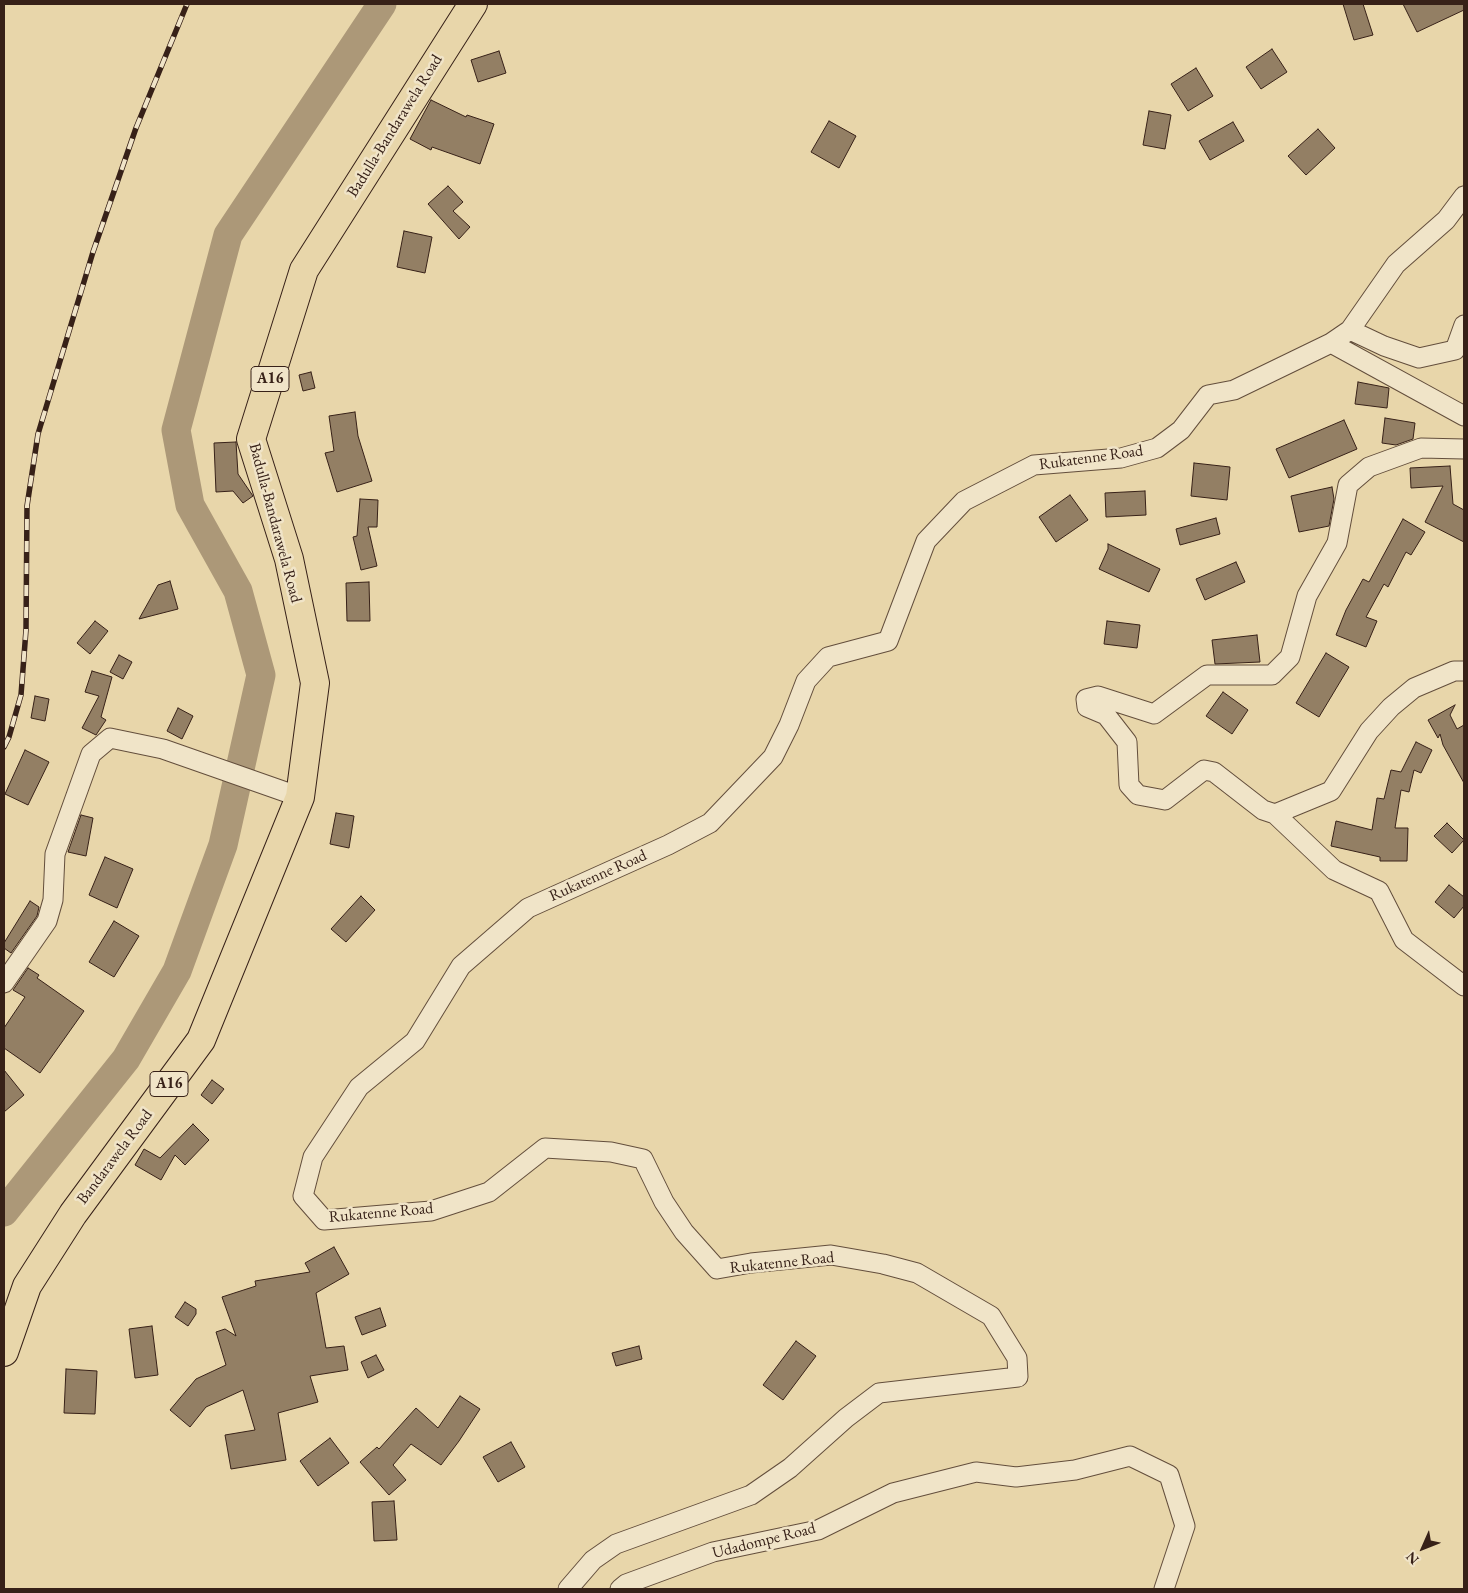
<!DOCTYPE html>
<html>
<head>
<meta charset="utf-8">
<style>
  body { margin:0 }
  #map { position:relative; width:1468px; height:1593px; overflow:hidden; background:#e8d6aa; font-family:"EB Garamond",serif }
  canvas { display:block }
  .frame { position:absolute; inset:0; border:5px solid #372118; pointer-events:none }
  .north { position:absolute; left:1398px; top:1523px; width:50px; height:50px; -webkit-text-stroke:4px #f0e4c8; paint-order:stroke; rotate:226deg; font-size:14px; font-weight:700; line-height:20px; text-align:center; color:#372118 }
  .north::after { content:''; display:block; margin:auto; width:18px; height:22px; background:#372118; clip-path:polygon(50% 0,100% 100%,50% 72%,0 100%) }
</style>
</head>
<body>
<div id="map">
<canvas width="1468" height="1593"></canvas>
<div class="frame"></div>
<div class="north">N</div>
</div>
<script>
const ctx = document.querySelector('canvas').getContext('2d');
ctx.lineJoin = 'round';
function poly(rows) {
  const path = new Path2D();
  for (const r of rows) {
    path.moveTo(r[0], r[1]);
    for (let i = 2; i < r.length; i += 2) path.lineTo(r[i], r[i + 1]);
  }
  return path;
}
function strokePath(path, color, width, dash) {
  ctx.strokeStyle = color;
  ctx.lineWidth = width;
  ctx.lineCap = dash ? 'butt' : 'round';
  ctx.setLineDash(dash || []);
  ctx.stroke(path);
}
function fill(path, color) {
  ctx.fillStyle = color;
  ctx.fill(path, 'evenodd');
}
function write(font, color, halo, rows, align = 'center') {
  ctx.font = font + ' "EB Garamond",serif';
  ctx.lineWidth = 5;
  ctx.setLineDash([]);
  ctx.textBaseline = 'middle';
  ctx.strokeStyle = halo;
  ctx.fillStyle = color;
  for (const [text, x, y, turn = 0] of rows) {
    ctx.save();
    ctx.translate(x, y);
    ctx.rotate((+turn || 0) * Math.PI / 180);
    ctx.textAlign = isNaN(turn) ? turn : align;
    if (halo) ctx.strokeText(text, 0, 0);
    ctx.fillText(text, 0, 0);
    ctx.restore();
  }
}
strokePath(poly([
  [4,1212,126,1059,177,971,223,845,261,675,238,591,190,505,176,430,228,235,382,4]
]), '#ac9878', 29);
const building = poly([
  [1343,4,1363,4,1373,35,1354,40,1343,4],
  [1403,4,1464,4,1464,10,1417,32,1403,4],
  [1272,49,1287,72,1261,89,1246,67,1272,49],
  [499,51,506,73,478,82,471,60,499,51],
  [1196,68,1213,96,1188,111,1171,84,1196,68],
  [431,100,466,117,467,115,494,124,480,164,432,147,431,150,410,139,431,100],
  [1149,111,1171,115,1165,149,1143,145,1149,111],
  [829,121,856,136,839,168,811,152,829,121],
  [1233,122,1244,141,1210,160,1199,141,1233,122],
  [1318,129,1335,148,1306,175,1288,156,1318,129],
  [448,186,463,202,453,211,470,227,459,239,428,204,448,186],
  [404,231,432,237,425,273,397,267,404,231],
  [311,372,315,388,303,391,299,375,311,372],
  [1358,382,1389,388,1387,408,1355,404,1358,382],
  [355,412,358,436,372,481,337,492,325,453,334,451,329,416,355,412],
  [1385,418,1415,423,1413,439,1396,445,1382,443,1385,418],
  [1344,420,1357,449,1289,478,1276,449,1344,420],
  [236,442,238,474,253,496,243,503,233,491,216,492,214,443,236,442],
  [1194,463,1230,467,1227,500,1191,496,1194,463],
  [1450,466,1453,504,1464,510,1464,542,1425,522,1443,486,1411,488,1410,468,1450,466],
  [1332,487,1334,499,1329,526,1299,532,1291,496,1332,487],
  [1145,491,1146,515,1106,517,1105,493,1145,491],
  [1070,495,1088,520,1056,542,1039,517,1070,495],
  [360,499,378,500,377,527,368,527,377,566,361,570,353,537,357,536,360,499],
  [1216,518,1220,534,1180,545,1176,529,1216,518],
  [1403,519,1425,532,1411,555,1406,552,1388,587,1384,584,1366,617,1377,621,1366,647,1336,635,1346,610,1363,579,1369,582,1403,519],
  [1108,544,1160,569,1149,592,1099,569,1108,549,1108,544],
  [1236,562,1245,582,1205,600,1196,579,1236,562],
  [170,581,178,609,139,619,158,585,170,581],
  [369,582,370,621,347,621,346,583,369,582],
  [95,621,108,631,90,654,77,643,95,621],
  [1107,621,1140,625,1137,648,1104,644,1107,621],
  [1257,635,1260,662,1215,664,1212,640,1257,635],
  [1326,653,1349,667,1319,717,1296,703,1326,653],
  [119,655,132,662,123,679,110,672,119,655],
  [92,671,112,677,101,717,106,720,96,735,82,728,99,696,85,692,92,671],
  [1223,692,1248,710,1232,734,1206,716,1223,692],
  [35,696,49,699,45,721,31,718,35,696],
  [1455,705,1450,715,1457,729,1464,725,1464,783,1443,745,1440,734,1438,738,1428,720,1455,705],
  [178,708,193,716,182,739,167,731,178,708],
  [1416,742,1432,750,1421,773,1414,770,1409,792,1401,790,1395,828,1408,828,1407,861,1380,861,1380,857,1331,846,1336,821,1372,830,1377,798,1384,799,1391,770,1401,772,1416,742],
  [25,750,49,762,28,805,5,794,25,750],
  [336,813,354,816,349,848,330,844,336,813],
  [81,815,93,818,86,856,68,852,81,815],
  [1447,823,1464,840,1452,853,1434,836,1447,823],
  [105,857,133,869,117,908,89,895,105,857],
  [1449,885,1464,897,1464,906,1454,918,1435,902,1449,885],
  [361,896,375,910,346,942,331,929,361,896],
  [30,901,39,907,37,916,11,953,4,948,4,943,30,901],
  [114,921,139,936,114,977,89,962,114,921],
  [28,968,39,975,37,978,84,1011,40,1073,4,1048,4,1028,25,997,13,990,28,968],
  [4,1070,24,1095,4,1112,4,1070],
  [212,1080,224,1089,212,1104,201,1095,212,1080],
  [193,1124,209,1140,185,1165,175,1155,161,1180,135,1165,144,1149,160,1158,193,1124],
  [334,1247,349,1274,316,1293,326,1348,344,1346,348,1370,310,1376,318,1402,278,1413,286,1460,231,1469,225,1435,255,1430,243,1390,206,1407,190,1427,170,1410,196,1379,226,1365,216,1332,225,1329,236,1336,222,1297,256,1286,255,1281,310,1272,305,1263,334,1247],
  [185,1302,196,1309,196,1314,188,1326,175,1317,185,1302],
  [380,1308,386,1326,362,1335,355,1317,380,1308],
  [152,1326,158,1375,135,1378,129,1329,152,1326],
  [796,1341,816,1356,783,1400,763,1385,796,1341],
  [639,1346,642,1359,616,1366,612,1353,639,1346],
  [376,1355,384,1370,368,1378,361,1362,376,1355],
  [66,1369,97,1371,95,1414,64,1413,66,1369],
  [460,1396,480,1409,459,1441,441,1465,411,1444,393,1465,406,1480,389,1495,360,1462,377,1447,379,1449,416,1408,438,1428,460,1396],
  [330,1438,349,1463,318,1486,300,1461,330,1438],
  [511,1442,525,1467,498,1482,483,1457,511,1442],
  [394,1501,397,1540,374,1541,372,1502,394,1501]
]);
fill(building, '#937f64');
strokePath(building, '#372118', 1);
const minor = poly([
  [1350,330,1384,346,1419,358,1455,350,1464,325],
  [1331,343,1464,416],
  [1464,449,1421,448,1369,467,1348,485,1337,543,1307,596,1290,657,1272,675,1207,675,1154,714,1098,696,1086,699,1087,707,1106,715,1127,742,1129,785,1138,795,1165,800,1204,770,1214,772,1263,810,1275,814,1331,791,1369,731,1391,707,1414,688,1454,671,1464,671],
  [1275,814,1334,870,1379,891,1404,940,1464,986],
  [4,983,47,921,53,900,55,854,91,754,110,738,163,749,300,797],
  [568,1589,593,1560,616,1544,751,1495,790,1468,846,1418,879,1393,1018,1377,1017,1358,991,1316,917,1273,883,1264,831,1255,751,1263,717,1269,684,1232,664,1202,643,1159,611,1152,545,1148,489,1192,431,1211,324,1220,303,1196,313,1157,359,1087,415,1041,461,966,528,908,668,845,710,823,773,757,789,725,806,681,828,657,888,641,926,541,964,501,1034,465,1121,458,1157,448,1181,430,1208,395,1234,390,1331,343,1350,330,1396,264,1446,220,1464,196],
  [620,1589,626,1584,713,1552,818,1530,893,1493,976,1472,1016,1477,1075,1470,1130,1456,1169,1475,1185,1526,1164,1589]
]);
const highway = poly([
  [4,1352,27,1286,73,1214,201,1040,300,797,315,683,289,559,251,439,304,270,473,4]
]);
strokePath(minor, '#634e3c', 21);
strokePath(highway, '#372118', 30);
strokePath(minor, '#f0e4c8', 19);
strokePath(highway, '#e8d6aa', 28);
const rail = poly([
  [4,747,9,737,21,695,26,630,27,506,38,434,93,252,136,128,187,4]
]);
strokePath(rail, '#372118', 5.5);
strokePath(rail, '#f0e4c8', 4, [11]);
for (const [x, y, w] of [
  [270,379,38],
  [169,1084,38]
]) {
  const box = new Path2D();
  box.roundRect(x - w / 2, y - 12.5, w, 25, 4);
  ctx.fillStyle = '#f0e4c8';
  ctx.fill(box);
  strokePath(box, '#372118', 1);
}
write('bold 15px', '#372118', null, [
  ["A16",270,379],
  ["A16",169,1084]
]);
write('16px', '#372118', '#f0e4c8', [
  ["Badulla-Bandarawela Road",395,126,-58],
  ["Rukatenne Road",1091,458,-8],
  ["Badulla-Bandarawela Road",275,523,75],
  ["Rukatenne Road",598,876,-24],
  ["Bandarawela Road",115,1157,-53],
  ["Rukatenne Road",381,1213,-5],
  ["Rukatenne Road",782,1263,-6],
  ["Udadompe Road",764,1541,-14]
]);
</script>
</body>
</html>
